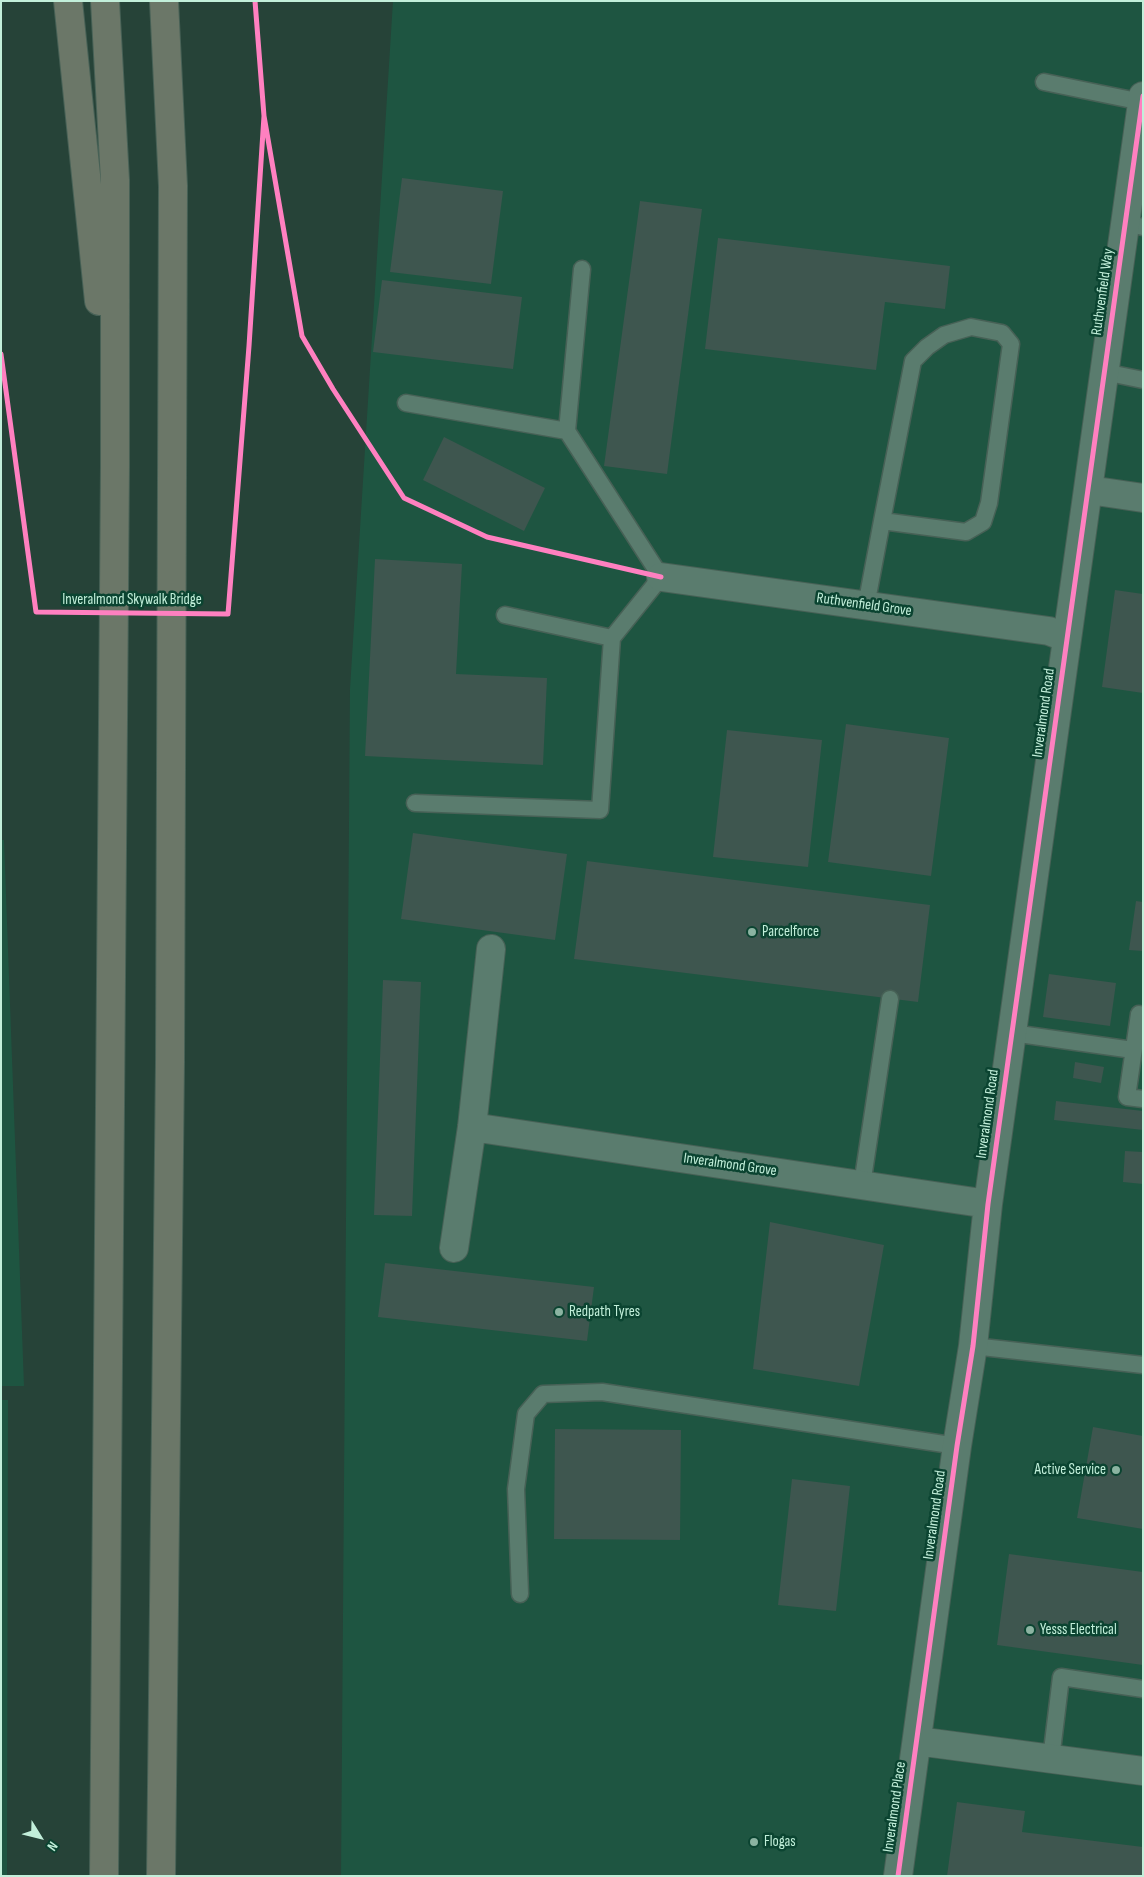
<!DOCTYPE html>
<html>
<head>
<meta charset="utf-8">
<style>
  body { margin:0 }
  #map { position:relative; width:1144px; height:1877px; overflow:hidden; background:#264338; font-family:"Sofia Sans Condensed",sans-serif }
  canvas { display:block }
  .frame { position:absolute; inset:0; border:2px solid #c2efda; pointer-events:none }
  .north { position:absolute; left:15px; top:1812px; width:50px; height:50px; -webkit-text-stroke:4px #0b4431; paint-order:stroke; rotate:126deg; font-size:14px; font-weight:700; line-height:20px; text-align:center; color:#c2efda }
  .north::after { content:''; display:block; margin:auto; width:18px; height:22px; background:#c2efda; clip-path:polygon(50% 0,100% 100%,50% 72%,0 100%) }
</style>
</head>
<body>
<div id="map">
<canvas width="1144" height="1877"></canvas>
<div class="frame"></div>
<div class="north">N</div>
</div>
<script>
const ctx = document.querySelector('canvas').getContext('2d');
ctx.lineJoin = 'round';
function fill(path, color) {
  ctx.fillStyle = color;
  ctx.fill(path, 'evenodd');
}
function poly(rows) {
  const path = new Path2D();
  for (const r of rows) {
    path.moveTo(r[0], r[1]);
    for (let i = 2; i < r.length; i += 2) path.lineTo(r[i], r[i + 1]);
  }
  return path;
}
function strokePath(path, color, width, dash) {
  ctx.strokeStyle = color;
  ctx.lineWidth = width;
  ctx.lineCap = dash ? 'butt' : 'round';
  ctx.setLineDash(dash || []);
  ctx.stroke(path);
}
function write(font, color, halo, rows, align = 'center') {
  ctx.font = font + ' "Sofia Sans Condensed",sans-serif';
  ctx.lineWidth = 5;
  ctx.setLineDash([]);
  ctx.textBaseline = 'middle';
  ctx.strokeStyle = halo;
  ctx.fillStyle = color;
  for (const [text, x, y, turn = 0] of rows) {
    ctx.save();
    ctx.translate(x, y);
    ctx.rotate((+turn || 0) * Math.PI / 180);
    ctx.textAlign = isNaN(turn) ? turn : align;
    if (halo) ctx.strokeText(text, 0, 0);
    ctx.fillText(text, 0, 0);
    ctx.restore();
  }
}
fill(poly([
  [393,1,1143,1,1143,1876,341,1876,350,689],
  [1,840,4,840,24,1386,1,1386],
  [1,1400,8,1400,7,1876,1,1876]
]), '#1e5541');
fill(poly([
  [402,178,503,191,491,284,390,272],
  [640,201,702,209,667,474,604,466],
  [718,238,950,266,945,309,885,302,876,370,705,349],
  [382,280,522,297,513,369,373,352],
  [444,437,545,488,524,531,423,480],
  [375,559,462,564,456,674,547,678,543,765,365,756],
  [1115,590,1143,594,1143,693,1102,687],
  [846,724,949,738,931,876,828,862],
  [727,730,822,740,808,867,713,857],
  [413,833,567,854,555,940,401,919],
  [587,861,930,905,918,1002,574,959],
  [1136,901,1143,902,1143,951,1129,950],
  [1049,974,1116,983,1110,1026,1043,1017],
  [383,980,421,982,412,1216,374,1215],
  [1075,1062,1104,1067,1101,1083,1073,1078],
  [1056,1101,1143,1111,1143,1130,1054,1120],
  [1125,1151,1143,1152,1143,1184,1123,1182],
  [770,1222,884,1245,859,1386,753,1369],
  [385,1263,594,1287,587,1341,378,1317],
  [1093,1427,1143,1436,1143,1529,1077,1518],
  [555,1429,681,1430,680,1540,554,1539],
  [792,1479,850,1486,836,1611,778,1605],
  [1009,1554,1143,1572,1143,1665,997,1645],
  [957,1802,1025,1811,1022,1832,1143,1847,1143,1876,947,1876]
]), '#3e564f');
const lane = poly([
  [1044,82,1142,102],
  [1125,223,1143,227],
  [1104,372,1143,380],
  [406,403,567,431],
  [866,606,882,521,913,361,927,347,944,335,971,327,1002,333,1011,344,989,503,983,522,966,532,882,521],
  [505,615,612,638],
  [415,803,600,810,612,638,661,577,567,431,582,269],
  [1143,1015,1139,1014,1127,1097,1143,1099],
  [1012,1033,1133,1050],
  [862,1185,890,999],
  [973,1346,1143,1365],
  [520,1594,516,1489,526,1414,543,1394,602,1392,957,1446],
  [1051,1759,1061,1677,1143,1689]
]);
const street = poly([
  [1089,490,1143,498],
  [661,577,1049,631,1067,638],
  [472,1127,988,1204],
  [454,1248,472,1127,491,949],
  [917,1741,1143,1771],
  [898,1876,957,1446,973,1346,988,1204,1143,96]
]);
const highway = poly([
  [68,1,99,301],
  [104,1876,115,464,115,180,105,1],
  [161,1876,170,1062,173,186,164,1]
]);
strokePath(lane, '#476156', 19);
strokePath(street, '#476156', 30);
strokePath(highway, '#476156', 30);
strokePath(lane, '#5a7c6e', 16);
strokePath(street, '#5a7c6e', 28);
strokePath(highway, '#6b7768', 28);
strokePath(poly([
  [255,1,264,116,302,336,333,389,404,498,487,537,661,577],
  [1,354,36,612,228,614,249,346,264,116],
  [898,1876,957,1446,973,1346,988,1204,1143,96]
]), '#ff80c0', 5);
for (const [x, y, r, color] of [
  [752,932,5,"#8bb3a1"],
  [559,1312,5,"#8bb3a1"],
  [1116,1470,5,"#8bb3a1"],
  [1030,1630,5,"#8bb3a1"],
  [754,1842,5,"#8bb3a1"]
]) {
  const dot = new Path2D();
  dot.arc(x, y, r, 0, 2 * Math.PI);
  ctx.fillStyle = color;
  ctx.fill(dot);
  strokePath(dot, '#0b4431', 2);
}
write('15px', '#c2efda', '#0b4431', [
  ["Ruthvenfield Way",1103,292,-82],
  ["Inveralmond Skywalk Bridge",132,600],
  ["Ruthvenfield Grove",864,605,8],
  ["Inveralmond Road",1044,713,-82],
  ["Inveralmond Road",988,1114,-82],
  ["Inveralmond Grove",730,1165,8],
  ["Inveralmond Road",935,1515,-82],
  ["Inveralmond Place",895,1807,-82]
]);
write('15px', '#c2efda', '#0b4431', [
  ["Parcelforce",762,932],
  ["Redpath Tyres",569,1312],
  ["Active Service",1106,1470,"right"],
  ["Yesss Electrical",1040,1630],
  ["Flogas",764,1842]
], 'left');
</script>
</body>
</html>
